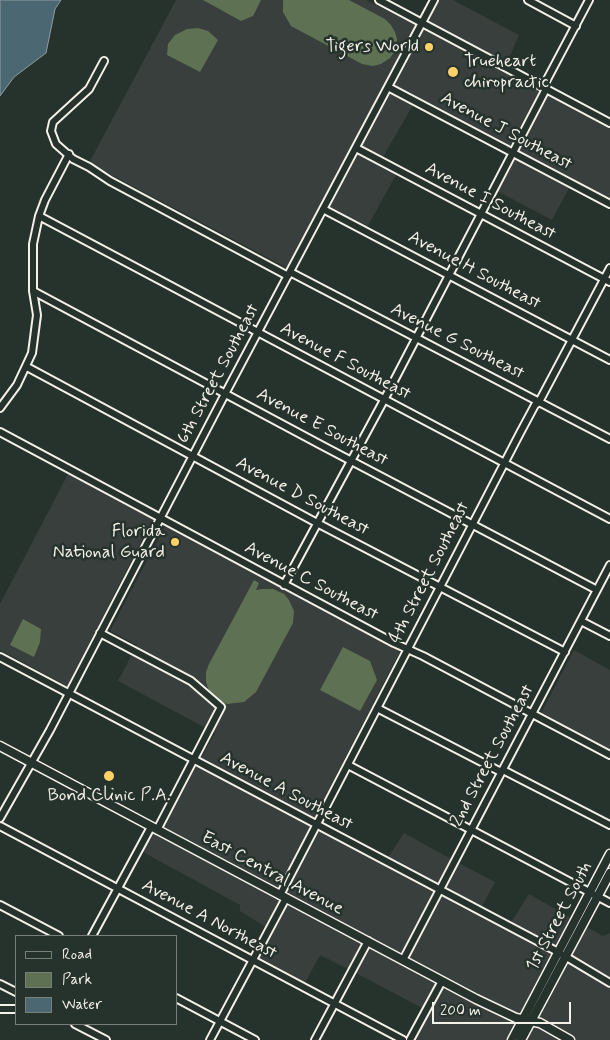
<!DOCTYPE html>
<html>
<head>
<meta charset="utf-8">
<style>
  body { margin:0 }
  #map { position:relative; width:610px; height:1040px; overflow:hidden; background:#26332d; font-family:Mynerve,sans-serif }
  canvas { display:block }
  .legend { position:absolute; left:15px; top:935px; width:162px; height:90px; box-sizing:border-box; background:#26332d; border:1px solid #787f78; margin:0; padding:6px 9px; list-style:none; font-size:15px; color:#f4f1e8 }
  .legend li { display:flex; align-items:center; gap:10px; height:25px }
  .legend b { width:25px; border:1px solid #787f78 }
  .scale { position:absolute; left:432px; top:1002px; width:139px; height:22px; box-sizing:border-box; border:2px solid #f4f1e8; border-top:0; padding-left:6px; font-size:15px; line-height:18px; white-space:nowrap; color:#f4f1e8; -webkit-text-stroke:4px #26332d; paint-order:stroke }
</style>
</head>
<body>
<div id="map">
<canvas width="610" height="1040"></canvas>
<ul class="legend">
<li><b style="height:6px;background:#26332d"></b>Road</li>
<li><b style="height:14px;background:#5f7153"></b>Park</li>
<li><b style="height:14px;background:#4b6771"></b>Water</li>
</ul>
<div class="scale">200 m</div>
</div>
<script>
const ctx = document.querySelector('canvas').getContext('2d');
ctx.lineJoin = 'round';
function fill(path, color) {
  ctx.fillStyle = color;
  ctx.fill(path, 'evenodd');
}
function poly(rows) {
  const path = new Path2D();
  for (const r of rows) {
    path.moveTo(r[0], r[1]);
    for (let i = 2; i < r.length; i += 2) path.lineTo(r[i], r[i + 1]);
  }
  return path;
}
function strokePath(path, color, width, dash) {
  ctx.strokeStyle = color;
  ctx.lineWidth = width;
  ctx.lineCap = dash ? 'butt' : 'round';
  ctx.setLineDash(dash || []);
  ctx.stroke(path);
}
function write(font, color, halo, rows, align = 'center') {
  ctx.font = font + ' Mynerve,sans-serif';
  ctx.lineWidth = 5;
  ctx.setLineDash([]);
  ctx.textBaseline = 'middle';
  ctx.strokeStyle = halo;
  ctx.fillStyle = color;
  for (const [text, x, y, turn = 0] of rows) {
    ctx.save();
    ctx.translate(x, y);
    ctx.rotate((+turn || 0) * Math.PI / 180);
    ctx.textAlign = isNaN(turn) ? turn : align;
    if (halo) ctx.strokeText(text, 0, 0);
    ctx.fillText(text, 0, 0);
    ctx.restore();
  }
}
fill(poly([
  [176,0,366,0,415,25,287,268,89,163],
  [437,0,453,0,519,35,506,65,425,21],
  [423,26,543,90,511,148,391,86],
  [389,90,414,103,382,159,359,147],
  [547,92,610,126,610,201,516,151],
  [356,151,397,173,366,229,326,208],
  [513,155,570,186,552,220,495,190],
  [68,474,153,519,67,686,0,650,0,604],
  [165,526,400,651,314,818,201,758,215,733,118,681,137,645,110,631],
  [574,650,610,670,610,752,540,715],
  [194,763,313,826,279,892,160,828],
  [317,829,437,891,402,957,284,894],
  [152,830,282,899,267,928,240,911,240,905,141,851],
  [404,833,453,860,439,886,387,859],
  [457,862,495,882,481,908,443,889],
  [441,893,555,953,521,1017,505,1011,406,959],
  [529,894,573,919,557,948,510,924],
  [287,902,364,943,350,970,320,955,304,985,256,959],
  [585,926,603,936,610,933,610,980,569,956],
  [368,945,439,982,424,1009,354,972],
  [567,960,610,986,610,1040,575,1040,542,1020,536,1019],
  [443,984,519,1022,510,1040,413,1040],
  [533,1024,539,1025,564,1040,524,1040]
]), '#383f3d');
fill(poly([
  [203,0,261,0,253,16,241,21],
  [283,0,349,0,385,19,391,25,395,32,397,39,395,51,390,58,381,64,373,66,362,64,291,26,283,12],
  [198,28,208,31,218,40,200,72,167,55,168,44,175,35,187,29],
  [254,580,259,583,256,590,262,589,273,589,284,594,289,600,294,611,293,623,256,692,244,702,227,704,217,699,209,691,206,682,206,672,209,664],
  [23,619,41,629,40,642,34,657,10,645],
  [343,647,370,661,377,680,360,711,320,690]
]), '#5f7153');
const water = poly([
  [0,0,61,0,55,9,46,53,14,77,0,96,0,0]
]);
fill(water, '#4b6771');
strokePath(water, '#8f9ea1', 1);
const minor = poly([
  [379,0,610,123],
  [528,0,576,26],
  [104,61,89,89,53,122,51,131,56,144,73,159,89,167,110,181,288,276],
  [388,87,610,204],
  [543,87,589,0],
  [356,148,610,282],
  [323,209,610,360],
  [39,216,610,519],
  [290,272,610,439],
  [33,291,321,445,597,590],
  [27,367,317,523,565,652],
  [0,408,17,385,32,353,37,315,33,291,33,244,39,216,45,200,69,154],
  [0,432,394,643,423,656,610,755],
  [284,585,384,400,546,89],
  [581,621,610,636],
  [100,633,191,681,221,707,157,830],
  [0,657,558,952,610,983],
  [377,708,499,771,503,770,610,825],
  [348,765,610,903],
  [0,818,50,730,225,394,434,0],
  [0,826,403,1040],
  [280,895,520,433,535,405,539,402,610,268],
  [0,905,59,936],
  [92,936,151,827],
  [403,960,610,565],
  [0,984,16,992],
  [176,998,255,1040],
  [0,1009,16,1009],
  [75,1024,106,1040],
  [210,1040,286,898],
  [315,1040,368,941],
  [410,1040,442,981]
]);
const major = poly([
  [0,746,476,999,516,1018,540,1023,570,1040],
  [512,1040,610,854],
  [521,1040,610,873]
]);
strokePath(minor, '#f4f1e8', 10);
strokePath(major, '#f4f1e8', 11);
strokePath(minor, '#26332d', 6);
strokePath(major, '#26332d', 8);
for (const [x, y, r, color] of [
  [429,47,5,"#ffd166"],
  [453,72,6,"#ffd166"],
  [175,542,5,"#ffd166"],
  [109,776,6,"#ffd166"]
]) {
  const dot = new Path2D();
  dot.arc(x, y, r, 0, 2 * Math.PI);
  ctx.fillStyle = color;
  ctx.fill(dot);
  strokePath(dot, '#26332d', 2);
}
write('18px', '#f4f1e8', '#26332d', [
  ["Tigers World",419,47],
  ["Trueheart",464,62,"left"],
  ["chiropractic",464,83,"left"],
  ["Florida",165,532],
  ["National Guard",165,553],
  ["Bond Clinic P.A.",109,796,"center"]
], 'right');
write('18px', '#f4f1e8', '#26332d', [
  ["Avenue J Southeast",506,132,28],
  ["Avenue I Southeast",490,202,28],
  ["Avenue H Southeast",474,271,28],
  ["Avenue G Southeast",457,342,27],
  ["Avenue F Southeast",345,362,28],
  ["6th Street Southeast",219,374,-62],
  ["Avenue E Southeast",322,428,28],
  ["Avenue D Southeast",302,497,28],
  ["4th Street Southeast",430,573,-63],
  ["Avenue C Southeast",311,582,28],
  ["2nd Street Southeast",493,756,-62],
  ["Avenue A Southeast",286,792,28],
  ["East Central Avenue",272,874,28],
  ["1st Street South",560,917,-62],
  ["Avenue A Northeast",209,920,28]
]);
</script>
</body>
</html>
